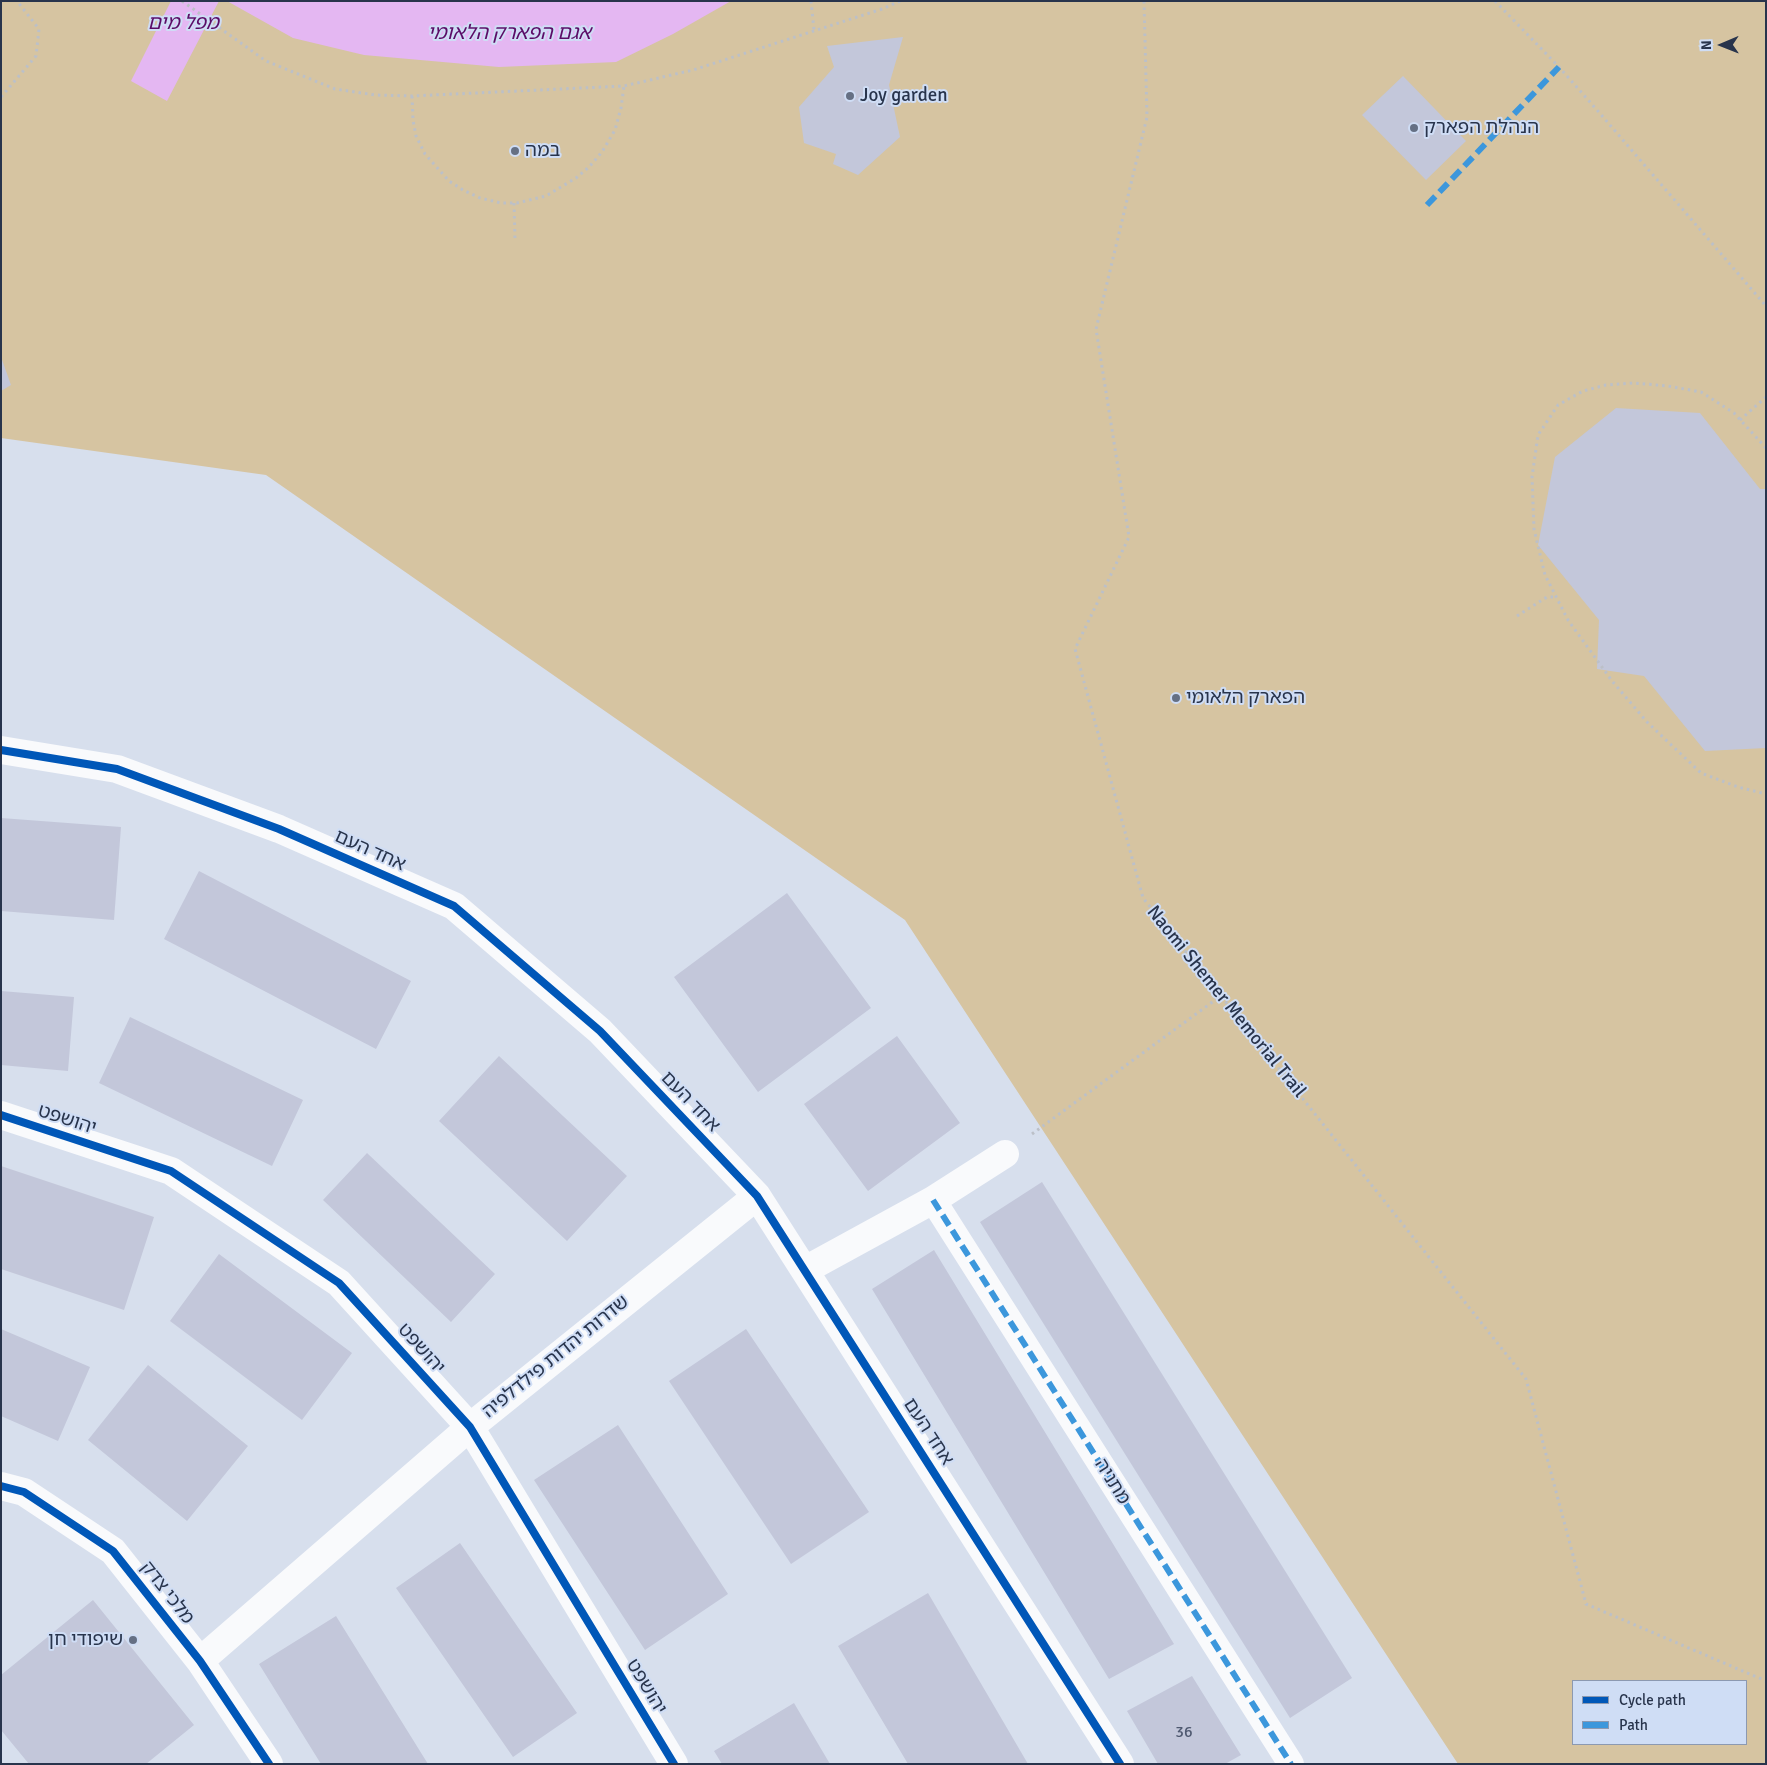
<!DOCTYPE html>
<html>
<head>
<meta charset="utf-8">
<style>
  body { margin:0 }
  #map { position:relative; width:1767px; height:1765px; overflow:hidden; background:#d7dfed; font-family:Signika,sans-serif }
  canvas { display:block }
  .frame { position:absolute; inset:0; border:2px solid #28344c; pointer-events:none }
  .legend { position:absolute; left:1572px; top:1680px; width:175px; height:65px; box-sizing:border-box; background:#cfddf5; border:1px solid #8c99b1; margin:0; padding:6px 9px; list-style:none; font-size:15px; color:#28344c }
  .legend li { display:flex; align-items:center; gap:10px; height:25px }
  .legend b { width:25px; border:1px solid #8c99b1 }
  .north { position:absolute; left:1697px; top:20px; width:50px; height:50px; -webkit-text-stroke:4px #cfddf5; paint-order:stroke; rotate:269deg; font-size:14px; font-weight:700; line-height:20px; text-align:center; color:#28344c }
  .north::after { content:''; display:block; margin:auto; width:18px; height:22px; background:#28344c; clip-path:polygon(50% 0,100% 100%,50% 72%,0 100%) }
</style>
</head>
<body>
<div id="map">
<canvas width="1767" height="1765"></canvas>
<div class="frame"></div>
<ul class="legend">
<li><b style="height:6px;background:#0057b8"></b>Cycle path</li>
<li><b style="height:6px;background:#3c97dc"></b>Path</li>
</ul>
<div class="north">N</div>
</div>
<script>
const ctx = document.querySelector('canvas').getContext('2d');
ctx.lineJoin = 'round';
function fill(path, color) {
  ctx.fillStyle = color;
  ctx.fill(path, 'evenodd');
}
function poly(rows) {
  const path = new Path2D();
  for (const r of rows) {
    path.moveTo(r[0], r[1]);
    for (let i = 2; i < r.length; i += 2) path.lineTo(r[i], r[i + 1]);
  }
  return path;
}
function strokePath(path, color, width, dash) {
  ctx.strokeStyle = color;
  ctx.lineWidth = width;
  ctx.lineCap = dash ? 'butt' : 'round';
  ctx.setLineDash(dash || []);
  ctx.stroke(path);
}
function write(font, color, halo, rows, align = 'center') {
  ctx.font = font + ' Signika,"Noto Sans Hebrew",sans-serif';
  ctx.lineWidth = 4;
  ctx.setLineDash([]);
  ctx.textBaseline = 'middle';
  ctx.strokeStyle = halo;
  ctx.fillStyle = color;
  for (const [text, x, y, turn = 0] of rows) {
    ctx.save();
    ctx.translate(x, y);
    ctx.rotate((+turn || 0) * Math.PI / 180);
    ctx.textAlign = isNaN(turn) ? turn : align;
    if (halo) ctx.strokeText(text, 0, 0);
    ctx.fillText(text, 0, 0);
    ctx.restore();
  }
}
fill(poly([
  [1,1,1766,1,1766,1764,1458,1764,905,920,266,475,1,438],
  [1573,1681,1746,1681,1746,1744,1573,1744]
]), '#d6c4a1');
fill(poly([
  [171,1,219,1,167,101,131,81],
  [227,1,731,1,673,34,616,62,499,67,364,55,293,38]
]), '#e4b7f2');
fill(poly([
  [903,37,889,85,900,137,858,175,833,164,836,154,804,143,799,107,834,67,827,46],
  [1403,76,1466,141,1426,180,1362,115],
  [1,357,11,385,1,391],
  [1616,408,1700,413,1760,489,1766,489,1766,748,1705,751,1644,676,1597,669,1599,620,1538,545,1555,457],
  [1,818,121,827,114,920,1,911],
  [199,871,411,981,376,1049,164,939],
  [787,893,871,1008,758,1092,674,977],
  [1,991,74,997,68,1071,1,1065],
  [130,1017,303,1100,272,1166,99,1083],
  [897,1036,960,1123,868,1191,804,1104],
  [499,1056,627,1176,567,1241,439,1121],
  [367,1153,495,1274,451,1322,323,1200],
  [1,1166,154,1217,124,1310,1,1269],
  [1042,1182,1352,1678,1290,1718,980,1222],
  [934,1250,1174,1644,1109,1679,872,1289],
  [219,1254,352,1353,302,1420,170,1321],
  [1,1329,90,1367,58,1441,1,1416],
  [746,1329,869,1512,791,1564,669,1381],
  [148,1365,248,1446,187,1521,88,1440],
  [618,1425,728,1594,645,1650,534,1480],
  [460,1543,577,1713,513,1757,396,1588],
  [928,1593,1028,1764,908,1764,838,1646],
  [93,1600,194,1725,146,1764,29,1764,1,1730,1,1675],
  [336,1616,428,1764,321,1764,259,1664],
  [1192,1676,1241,1755,1225,1764,1158,1764,1127,1711],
  [794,1703,830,1764,722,1764,714,1751]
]), '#c3c7da');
strokePath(poly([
  [182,1,266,61,335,89,375,95,412,96,624,86,693,70,882,9,900,1],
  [811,1,814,30],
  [1144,1,1147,117,1096,329,1129,537,1075,649,1143,898,1526,1379,1586,1604,1766,1681],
  [1495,1,1559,67,1597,110,1766,306],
  [412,96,413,120,416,136,425,154,449,181,463,190,480,198,501,203,517,203,546,196,576,178,589,167,602,152,615,130,621,108,624,86],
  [1,97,36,56,39,29,17,1],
  [514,203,515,239],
  [1740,420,1766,397],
  [1766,448,1734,413,1701,392,1668,386,1634,383,1606,385,1583,391,1558,405,1538,435,1532,477,1534,529,1545,575,1568,620,1612,681,1647,722,1701,773,1738,787,1766,794],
  [1517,616,1547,597,1556,597],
  [1032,1134,1222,995]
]), '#bcc0c8', 3, [2.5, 4]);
strokePath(poly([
  [933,1200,1291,1764]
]), '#f9fafc', 26);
strokePath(poly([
  [1,750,117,769,279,829,454,906,600,1031,757,1196,1120,1764],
  [1,1115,171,1171,339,1283,470,1427,674,1764],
  [805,1270,933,1200,1005,1154],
  [1,1486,24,1492,113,1551,200,1661,269,1764],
  [200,1661,470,1427,757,1196]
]), '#f9fafc', 28);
strokePath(poly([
  [1427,205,1559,67],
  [933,1200,1291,1764]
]), '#3c97dc', 6, [12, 6]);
strokePath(poly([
  [1,750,117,769,279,829,454,906,600,1031,757,1196,1120,1764],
  [1,1115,171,1171,339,1283,470,1427,674,1764],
  [1,1486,24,1492,113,1551,200,1661,269,1764]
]), '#0057b8', 8);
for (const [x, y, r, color] of [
  [850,96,5,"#657084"],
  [1414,128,5,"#657084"],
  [515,151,5,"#657084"],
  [1176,698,5,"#657084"],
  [133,1640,5,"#657084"]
]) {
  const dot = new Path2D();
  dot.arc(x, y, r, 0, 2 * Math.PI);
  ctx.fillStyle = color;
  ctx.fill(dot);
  strokePath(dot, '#cfddf5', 2);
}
write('16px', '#4f5970', null, [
  ["36",1184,1733]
]);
write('19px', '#28344c', '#cfddf5', [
  ["Joy garden",860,96],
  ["הנהלת הפארק",1424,128],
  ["במה",525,151],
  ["הפארק הלאומי",1186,698],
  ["שיפודי חן",123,1640,"right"]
], 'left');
write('19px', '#28344c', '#cfddf5', [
  ["אחד העם",370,851,24],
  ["Naomi Shemer Memorial Trail",1226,1002,51],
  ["אחד העם",690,1102,46],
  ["יהושפט",67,1120,18],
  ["יהושפט",421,1349,48],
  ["שדרות יהדות פילדלפיה",556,1357,-39],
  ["אחד העם",928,1432,57],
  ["מתניה",1112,1482,58],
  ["מלכי צדק",167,1593,52],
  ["יהושפט",646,1687,59]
]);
write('italic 20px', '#5b0c67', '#cfddf5', [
  ["מפל מים",183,24],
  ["אגם הפארק הלאומי",509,34]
]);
</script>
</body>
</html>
